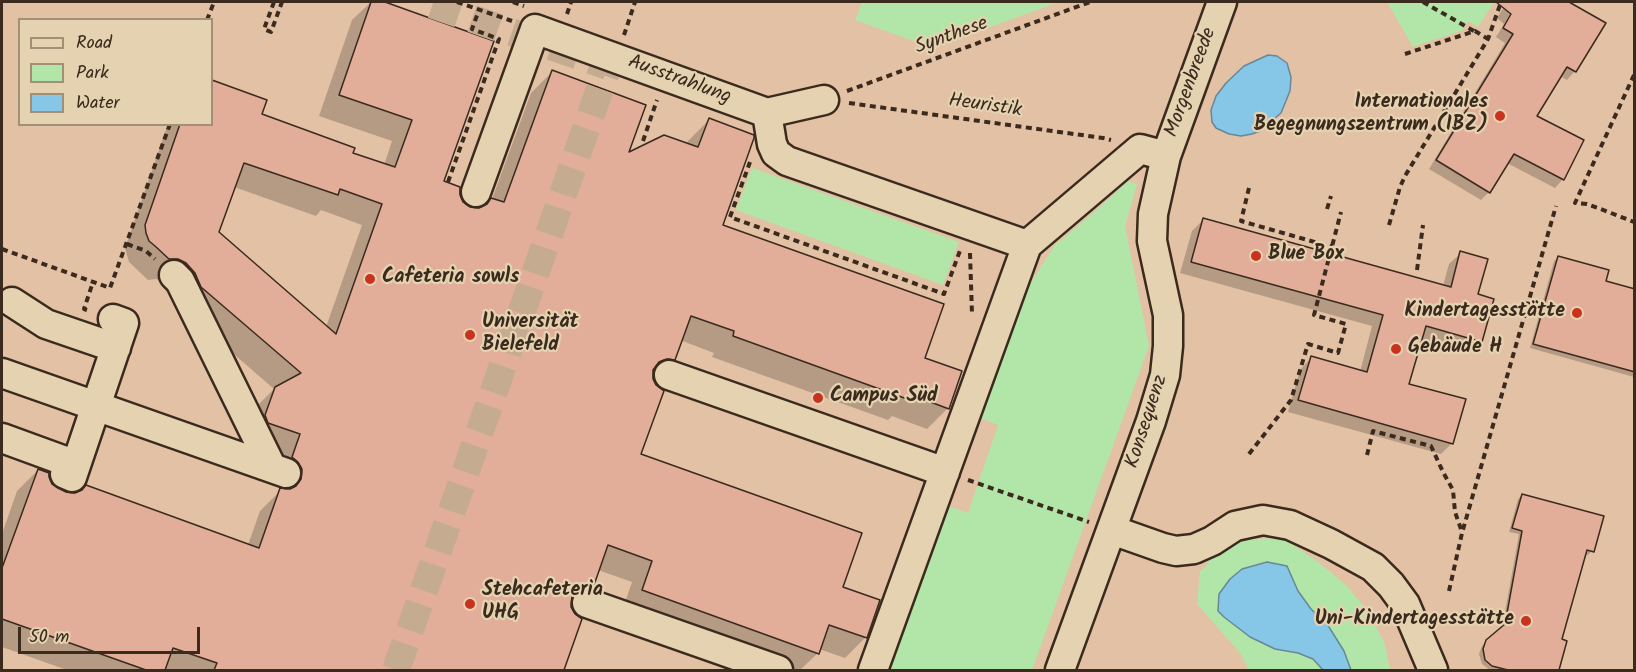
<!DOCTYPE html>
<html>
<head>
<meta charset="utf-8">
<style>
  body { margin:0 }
  #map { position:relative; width:1636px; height:672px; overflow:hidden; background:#e7cdae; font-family:Kalam,sans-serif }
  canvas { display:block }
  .frame { position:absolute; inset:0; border:3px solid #3b2a1e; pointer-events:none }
  .legend { position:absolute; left:18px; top:18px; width:195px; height:108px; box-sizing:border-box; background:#e5d2b0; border:2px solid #a18f76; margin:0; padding:8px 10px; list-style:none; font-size:18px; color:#3b2a1e }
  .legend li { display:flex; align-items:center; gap:12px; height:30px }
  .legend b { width:30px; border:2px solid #a18f76 }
  .scale { position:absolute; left:18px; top:627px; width:182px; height:27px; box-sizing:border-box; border:3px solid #3b2a1e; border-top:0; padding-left:8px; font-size:18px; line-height:21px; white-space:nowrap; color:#3b2a1e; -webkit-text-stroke:4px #e5d2b0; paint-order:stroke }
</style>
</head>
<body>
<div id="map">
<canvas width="1636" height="672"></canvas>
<div class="frame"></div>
<ul class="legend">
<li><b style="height:8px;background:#e5d2b0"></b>Road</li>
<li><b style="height:16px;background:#b2e6a8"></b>Park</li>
<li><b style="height:16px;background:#86c6e7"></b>Water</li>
</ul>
<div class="scale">50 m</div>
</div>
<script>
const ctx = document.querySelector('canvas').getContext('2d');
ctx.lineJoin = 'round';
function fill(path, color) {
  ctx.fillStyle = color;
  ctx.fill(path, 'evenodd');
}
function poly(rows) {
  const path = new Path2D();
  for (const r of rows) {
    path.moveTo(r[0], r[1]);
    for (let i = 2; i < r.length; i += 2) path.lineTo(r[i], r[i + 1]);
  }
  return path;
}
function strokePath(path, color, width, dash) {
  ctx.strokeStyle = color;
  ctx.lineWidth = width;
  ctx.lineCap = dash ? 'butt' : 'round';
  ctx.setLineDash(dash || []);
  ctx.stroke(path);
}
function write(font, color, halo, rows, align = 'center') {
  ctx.font = font + ' Kalam,sans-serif';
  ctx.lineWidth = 4.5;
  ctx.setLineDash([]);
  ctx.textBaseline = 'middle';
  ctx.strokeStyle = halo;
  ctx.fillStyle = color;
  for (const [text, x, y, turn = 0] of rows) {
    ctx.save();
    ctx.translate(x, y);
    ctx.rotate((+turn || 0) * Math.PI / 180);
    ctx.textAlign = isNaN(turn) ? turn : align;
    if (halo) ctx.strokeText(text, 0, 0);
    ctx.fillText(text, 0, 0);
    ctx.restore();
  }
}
fill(poly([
  [2,2,1634,2,1634,670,2,670],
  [20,20,212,20,212,124,20,124]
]), '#e3c1a5');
fill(poly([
  [862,2,1059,2,933,48,855,20],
  [1387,2,1494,2,1478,27,1468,21,1463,30,1413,47],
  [752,168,959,242,943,285,736,210],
  [1128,181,1137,184,1125,226,1149,346,1032,670,887,670,946,505,968,513,998,425,978,417,1024,294,1054,246,1101,206],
  [1282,538,1317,561,1347,586,1369,613,1385,644,1390,670,1351,670,1344,651,1298,591,1286,566,1218,611,1224,617,1250,637,1275,649,1298,653,1313,659,1323,670,1249,670,1240,653,1197,604,1200,572,1221,548,1252,539]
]), '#b2e6a8');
const water = poly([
  [1268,55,1277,56,1287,63,1291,77,1290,91,1281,113,1260,131,1252,134,1241,136,1229,134,1216,128,1212,122,1211,110,1216,96,1226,83,1244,66,1268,55],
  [1267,562,1287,566,1298,591,1311,609,1329,627,1344,651,1351,670,1323,670,1313,659,1298,653,1275,649,1250,637,1224,617,1218,611,1219,594,1230,579,1242,569,1267,562]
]);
fill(water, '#86c6e7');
strokePath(water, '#688897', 1.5);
fill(poly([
  [371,2,380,2,492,42,442,182,458,196,462,203,469,209,480,210,492,199,531,93,552,72,626,154,687,145,688,141,709,120,721,226,923,359,948,408,927,429,892,416,888,420,712,357,714,353,680,340,674,359,652,380,639,455,841,588,866,637,845,658,819,649,818,653,800,670,787,670,622,611,632,582,598,570,592,587,570,608,574,615,580,619,562,670,67,670,2,647,2,534,17,491,38,470,51,485,65,494,248,545,260,511,281,490,277,483,254,409,274,389,181,308,174,295,165,284,156,279,148,280,129,262,125,248,168,124,212,124,212,82,265,101,260,115,351,154,384,165,392,141,319,116,352,20],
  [234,187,316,216,321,210,362,225,326,327,217,233],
  [1507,2,1565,2,1604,24,1575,71,1567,80,1560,76,1535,117,1563,179,1555,188,1507,163,1489,192,1481,200,1429,169,1505,43,1496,37,1504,24,1497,18],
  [1204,219,1443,286,1449,264,1461,253,1476,296,1480,341,1469,353,1420,339,1408,385,1452,443,1441,454,1288,412,1300,370,1311,358,1360,372,1372,326,1180,273,1192,231],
  [1558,257,1604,283,1634,291,1634,377,1530,348,1554,261],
  [1522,495,1592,551,1588,555,1584,554,1560,640,1565,642,1557,670,1490,670,1482,664,1479,654,1482,646,1502,629,1519,534,1509,532,1518,499]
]), '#0003');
const building = poly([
  [371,2,385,2,494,41,444,181,460,187,460,195,463,202,470,207,479,208,487,204,491,198,504,202,552,70,646,105,629,152,664,135,698,147,709,118,754,135,754,138,723,225,944,304,925,358,962,371,949,409,912,395,910,400,733,336,734,331,691,316,675,360,667,359,659,362,653,370,653,379,656,385,664,391,641,454,862,533,843,587,880,600,867,638,829,625,819,654,642,590,652,561,608,545,593,588,583,587,577,590,572,597,571,607,575,614,582,619,564,670,214,670,217,663,173,648,165,670,146,670,2,619,2,568,38,469,49,473,49,477,52,484,66,492,75,493,82,490,86,485,259,548,280,488,290,489,296,486,301,479,302,469,298,462,292,457,300,434,268,423,265,415,275,387,301,373,201,287,195,273,186,263,178,259,169,259,155,246,149,241,146,233,145,225,180,124,212,124,212,80,267,100,262,114,355,148,353,153,395,167,412,120,339,95,371,2],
  [244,163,338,195,340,189,382,204,336,334,219,232,244,163],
  [1496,2,1569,2,1606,23,1576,72,1567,67,1537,116,1584,140,1564,180,1514,154,1490,193,1436,160,1513,34,1503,28,1511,14,1496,2],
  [1203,218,1451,287,1460,251,1488,259,1478,294,1494,299,1482,342,1426,326,1409,384,1466,399,1453,444,1298,400,1311,356,1367,372,1383,315,1191,262,1203,218],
  [1558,256,1609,270,1606,281,1635,289,1635,372,1533,344,1558,256],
  [1522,494,1604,516,1594,552,1587,550,1562,639,1567,641,1559,670,1508,670,1492,666,1485,660,1483,649,1486,640,1505,624,1522,531,1512,528,1522,494]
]);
fill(building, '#e2ae99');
strokePath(building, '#3b2a1e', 1.5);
strokePath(poly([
  [396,670,608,66,425,2]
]), '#c5ac91', 28, [28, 14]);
const minor = poly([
  [767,113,772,144,776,153,787,161,1027,245],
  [476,192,535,29,767,113,824,100],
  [174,275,180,281,272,468],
  [12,302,46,324,116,348],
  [2,373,286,473],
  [669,375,945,472],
  [2,438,76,465],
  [65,474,72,477,124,323,113,319],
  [1112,530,1163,548,1176,551,1194,549,1212,541,1235,526,1263,520,1290,525,1331,544,1373,567,1391,585,1405,604,1433,670],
  [587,603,778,670],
  [873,670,1027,245,1140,149,1166,156],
  [1060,670,1151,421,1165,375,1168,346,1168,315,1152,241,1153,214,1166,156,1222,2]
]);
strokePath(minor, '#3b2a1e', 33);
strokePath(poly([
  [274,2,264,29,271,32,282,2],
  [457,2,512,21],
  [513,2,524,6],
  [1423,2,1474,31],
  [567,14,571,2],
  [207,20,214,2],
  [624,35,635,2],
  [1405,54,1475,31,1488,39],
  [1634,75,1575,203,1587,204,1598,208,1634,222],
  [847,91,1090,2],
  [849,103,1103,138,1111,140],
  [643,141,657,100],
  [750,162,730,217,944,294,961,248],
  [448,182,499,39,472,29,479,10],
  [1249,188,1241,221,1332,247],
  [1327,209,1331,196],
  [1389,225,1400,187,1405,176,1488,39,1501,2],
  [127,244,146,251,155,259],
  [2,249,110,288,170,124],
  [970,253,972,314],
  [1417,270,1423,225],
  [87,310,84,309,93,282],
  [1249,454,1291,400,1308,344,1338,353,1346,324,1314,315,1341,212],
  [1367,455,1373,431,1431,446,1443,472,1453,490,1455,512,1462,532],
  [968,480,1089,522],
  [1449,591,1462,533,1556,206]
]), '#3b2a1e', 4, [6, 4.5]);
strokePath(minor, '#e5d2b0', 28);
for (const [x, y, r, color] of [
  [1500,116,6,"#c8321e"],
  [1256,256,6,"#c8321e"],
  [370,279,6,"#c8321e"],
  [1577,313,6,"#c8321e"],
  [470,335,6,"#c8321e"],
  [1396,349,6,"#c8321e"],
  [818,398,6,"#c8321e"],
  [470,604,6,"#c8321e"],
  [1526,621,6,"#c8321e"]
]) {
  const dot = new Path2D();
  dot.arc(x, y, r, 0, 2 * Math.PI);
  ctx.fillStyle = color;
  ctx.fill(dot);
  strokePath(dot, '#e5d2b0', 2);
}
write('20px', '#3b2a1e', '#e5d2b0', [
  ["Synthese",952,37,-20],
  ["Ausstrahlung",679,81,20],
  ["Morgenbreede",1192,83,-70],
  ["Heuristik",985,107,8],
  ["Konsequenz",1148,422,-72]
]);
write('bold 20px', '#3b2a1e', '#e5d2b0', [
  ["Internationales",1488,104,"right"],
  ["Begegnungszentrum (IBZ)",1488,127,"right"],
  ["Blue Box",1268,256],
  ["Cafeteria sowls",382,279],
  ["Kindertagesstätte",1565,313,"right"],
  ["Universität",482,324],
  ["Bielefeld",482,347],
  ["Gebäude H",1408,349],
  ["Campus Süd",830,398],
  ["Stehcafeteria",482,592],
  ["UHG",482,615],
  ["Uni-Kindertagesstätte",1514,621,"right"]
], 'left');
</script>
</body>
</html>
